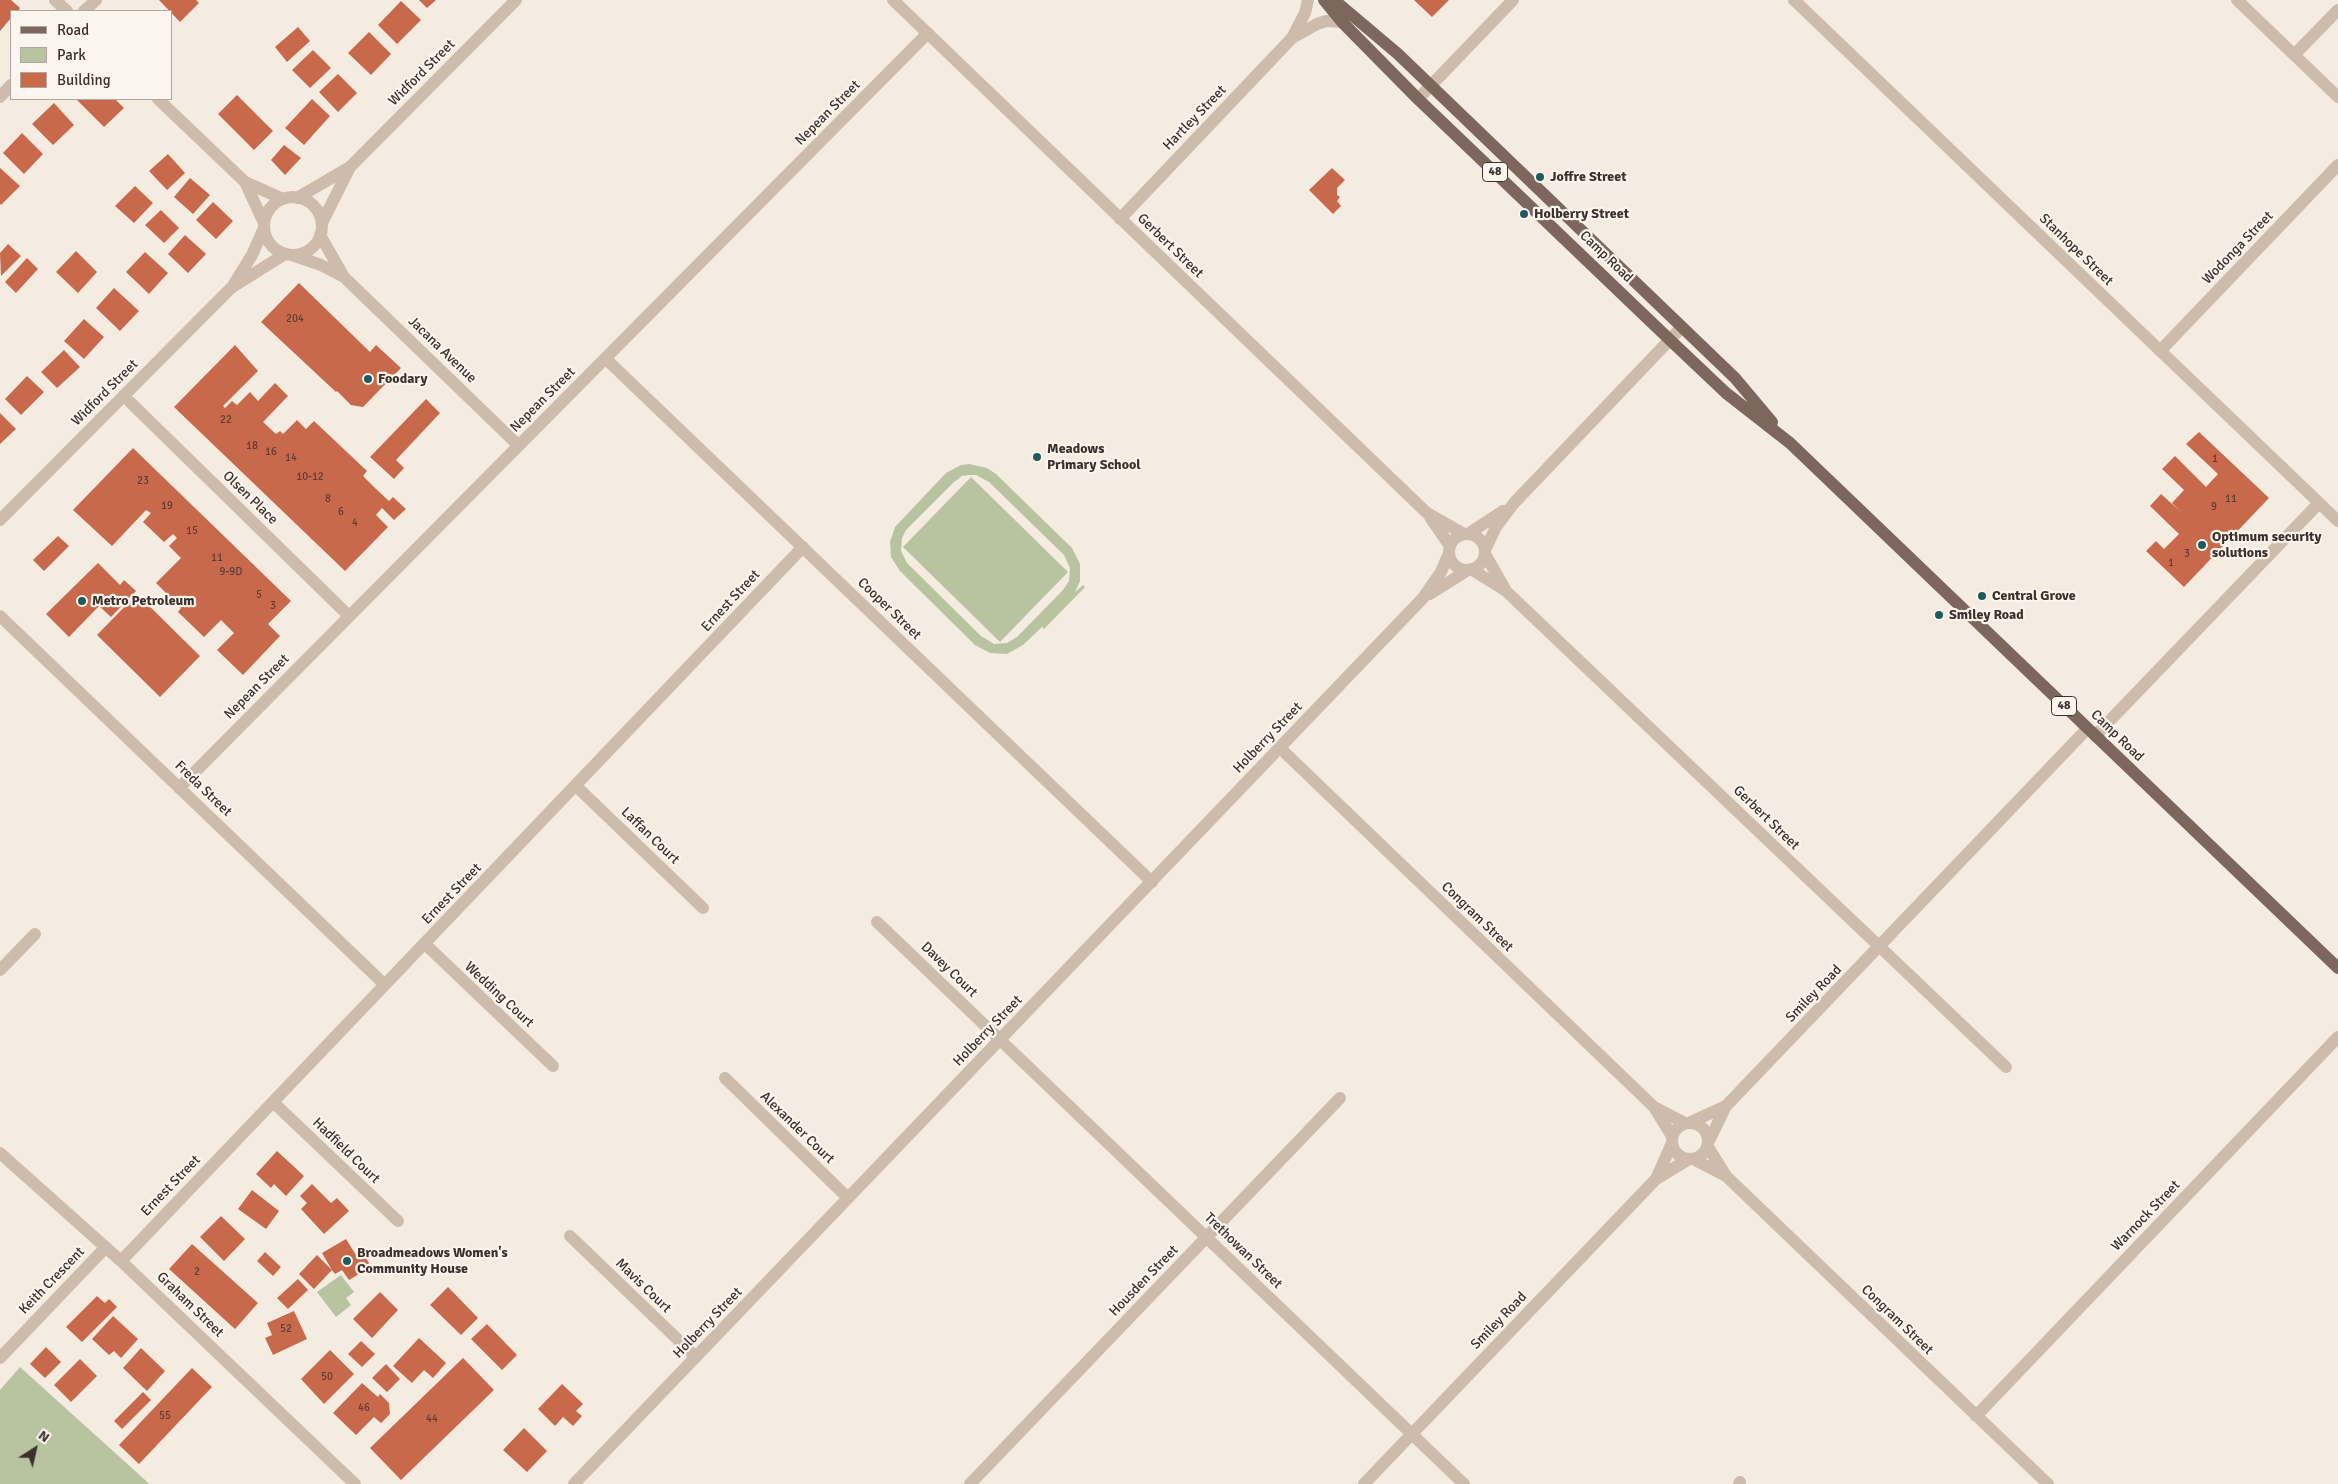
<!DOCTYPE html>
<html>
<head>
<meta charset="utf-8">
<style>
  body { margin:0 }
  #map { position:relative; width:2338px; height:1484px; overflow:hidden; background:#f4ebe1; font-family:Signika,sans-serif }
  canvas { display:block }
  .legend { position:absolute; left:10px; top:10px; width:162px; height:90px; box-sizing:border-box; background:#fbf5ee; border:1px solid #aea6a0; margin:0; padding:6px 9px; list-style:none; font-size:15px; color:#3b302b }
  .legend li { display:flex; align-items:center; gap:10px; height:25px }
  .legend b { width:25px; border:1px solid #aea6a0 }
  .north { position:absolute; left:10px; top:1424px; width:50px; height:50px; -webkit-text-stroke:4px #fbf5ee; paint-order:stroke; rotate:35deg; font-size:14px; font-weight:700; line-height:20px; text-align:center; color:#3b302b }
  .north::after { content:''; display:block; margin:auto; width:18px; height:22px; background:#3b302b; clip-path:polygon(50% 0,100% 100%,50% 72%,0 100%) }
</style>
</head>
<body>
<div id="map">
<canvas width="2338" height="1484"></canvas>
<ul class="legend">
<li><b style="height:6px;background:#7d675c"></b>Road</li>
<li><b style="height:14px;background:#b8c4a0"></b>Park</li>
<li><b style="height:14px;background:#c8694b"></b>Building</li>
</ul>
<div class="north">N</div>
</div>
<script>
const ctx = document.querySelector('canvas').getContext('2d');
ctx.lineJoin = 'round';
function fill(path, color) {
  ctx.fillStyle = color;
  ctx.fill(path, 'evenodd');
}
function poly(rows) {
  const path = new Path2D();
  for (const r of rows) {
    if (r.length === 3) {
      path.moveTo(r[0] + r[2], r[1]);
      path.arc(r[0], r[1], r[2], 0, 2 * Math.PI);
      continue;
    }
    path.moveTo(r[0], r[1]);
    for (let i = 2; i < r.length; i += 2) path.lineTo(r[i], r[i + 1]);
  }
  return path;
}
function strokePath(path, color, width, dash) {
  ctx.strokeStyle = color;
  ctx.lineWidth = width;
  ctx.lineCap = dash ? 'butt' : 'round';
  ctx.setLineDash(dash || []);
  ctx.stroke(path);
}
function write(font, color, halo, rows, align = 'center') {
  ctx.font = font + ' Signika,sans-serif';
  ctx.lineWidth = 4.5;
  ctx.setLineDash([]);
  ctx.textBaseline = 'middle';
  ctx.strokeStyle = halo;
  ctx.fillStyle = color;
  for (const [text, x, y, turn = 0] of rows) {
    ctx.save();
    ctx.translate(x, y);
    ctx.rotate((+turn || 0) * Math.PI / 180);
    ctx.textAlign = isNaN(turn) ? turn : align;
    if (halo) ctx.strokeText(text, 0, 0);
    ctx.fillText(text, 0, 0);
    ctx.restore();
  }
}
fill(poly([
  [969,464,987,468,996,474,1072,548,1080,564,1080,581,1075,592,1083,585,1085,587,1044,629,1042,627,1023,645,1007,654,990,653,975,645,900,571,891,557,890,542,895,527,946,473,961,465],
  [969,475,976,475,989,482,1064,555,1070,568,1069,581,1063,590,1017,637,1007,643,994,644,981,636,907,563,901,551,902,538,906,530,953,483,962,476],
  [971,477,1068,572,1000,642,903,547],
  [341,1275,354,1292,346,1298,351,1305,336,1317,317,1292],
  [20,1367,144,1479,149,1484,0,1484,0,1390]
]), '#b8c4a0');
fill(poly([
  [0,0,11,0,20,8,18,11,11,11,11,18,0,31],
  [159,0,196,0,199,3,180,22],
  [419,0,436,0,427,8],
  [1414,0,1449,0,1432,17],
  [401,1,421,20,397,44,378,25],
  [298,27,310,41,287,62,275,47],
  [369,32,391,54,371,75,348,53],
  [313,50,331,68,310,88,292,70],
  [338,74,357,93,338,112,319,92],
  [237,95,273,131,254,150,218,114],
  [76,99,115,99,124,108,104,127],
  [312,99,330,116,304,145,285,128],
  [54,103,74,125,53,145,32,124],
  [22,133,43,154,24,174,3,153],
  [284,145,301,158,285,175,271,160],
  [168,154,185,173,167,190,149,171],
  [0,168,20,186,1,205,0,204],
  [1332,168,1345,180,1337,188,1337,195,1340,197,1337,201,1341,206,1333,214,1309,190],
  [190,178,210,195,193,214,174,197],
  [135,186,153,203,134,223,115,206],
  [213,202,233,221,216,239,196,220],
  [161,210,179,228,164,243,145,225],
  [185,235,206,254,188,273,168,254],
  [8,244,21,256,1,276,0,253],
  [76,251,97,272,78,293,56,272],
  [145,252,168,273,149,294,126,272],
  [27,258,38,269,16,293,5,282],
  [299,283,370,352,376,345,401,368,363,407,351,405,337,391,336,392,261,322],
  [114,288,139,311,120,331,96,308],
  [84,319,104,337,84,359,64,341],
  [235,345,258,371,223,406,225,408,232,401,237,405,250,392,258,401,275,383,288,396,263,422,276,434,280,431,283,434,297,420,306,429,314,421,367,471,363,476,376,489,389,501,393,497,406,509,394,520,382,508,376,515,388,527,345,571,174,407],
  [64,350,80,367,57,388,41,372],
  [27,376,44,392,21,415,5,399],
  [426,399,440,413,396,460,404,468,394,479,370,457],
  [0,413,16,429,0,444],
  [2199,432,2269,498,2184,587,2146,551,2156,541,2164,549,2179,534,2150,506,2161,494,2181,512,2172,503,2184,490,2162,469,2175,456,2206,487,2218,474,2186,444],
  [133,448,291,601,268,624,280,636,243,675,217,650,234,633,221,620,204,637,178,612,181,608,156,583,181,558,169,546,177,538,173,534,164,542,143,522,151,513,146,510,112,546,73,510],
  [58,536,69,546,44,571,33,560],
  [98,563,120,585,124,580,136,591,111,617,99,606,69,637,46,614],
  [137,594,200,656,160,697,97,635],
  [277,1151,304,1176,286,1196,274,1184,271,1188,256,1174],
  [312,1184,331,1203,337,1198,349,1211,324,1234,301,1209,307,1203,300,1196],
  [252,1190,279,1211,266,1229,238,1209],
  [221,1216,245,1239,224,1261,200,1237],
  [346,1239,356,1255,362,1251,371,1267,349,1280,342,1270,335,1274,332,1270,314,1289,299,1274,317,1255,332,1270,322,1253],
  [192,1244,258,1303,235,1329,169,1269],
  [265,1252,281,1267,273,1276,257,1261],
  [298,1279,308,1290,288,1309,277,1298],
  [448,1287,478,1318,461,1335,430,1305],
  [380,1292,398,1310,372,1338,353,1319],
  [97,1296,105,1303,109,1299,117,1307,82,1342,66,1327],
  [294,1311,307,1339,273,1355,265,1338,272,1335,267,1323],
  [113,1316,138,1339,121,1358,114,1351,109,1355,92,1339],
  [487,1324,517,1355,502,1370,471,1339],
  [419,1338,446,1363,433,1378,424,1370,412,1383,393,1366],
  [361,1341,375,1354,362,1367,348,1354],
  [46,1347,61,1362,45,1378,30,1364],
  [141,1348,165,1371,147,1391,123,1368],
  [330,1350,354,1374,324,1404,301,1379],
  [463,1358,494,1390,401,1480,370,1448],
  [80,1359,97,1376,71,1402,54,1385],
  [386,1364,400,1379,387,1392,372,1378],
  [192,1368,212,1387,139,1464,119,1445],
  [362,1383,378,1397,380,1394,389,1403,390,1414,381,1423,374,1417,356,1435,333,1413],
  [562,1384,583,1404,576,1411,582,1416,573,1426,563,1417,555,1426,538,1409],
  [143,1392,151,1400,122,1429,114,1421],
  [524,1428,547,1451,527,1472,503,1450]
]), '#c8694b');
strokePath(poly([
  [55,0,67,11],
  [893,0,1427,513,1464,534],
  [1794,0,2338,521],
  [2237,0,2338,97],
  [84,11,96,0],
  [1292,38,1317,24,1326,21,1342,22],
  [2294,55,2338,10],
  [0,97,11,85],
  [158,99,245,182,283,199],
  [1418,99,1513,0],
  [245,182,264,223],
  [293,226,29],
  [297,198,350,167,516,0],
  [1120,219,1292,38,1305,13,1308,0],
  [322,223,349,169],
  [320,235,344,277,518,445],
  [292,255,321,265,344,277],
  [234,284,252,255,264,228],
  [2160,351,2338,165],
  [606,359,1152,882],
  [130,402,349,616],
  [1430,517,1450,546],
  [0,520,231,288,285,254],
  [1468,534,1503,511],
  [1467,552,18],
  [1485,550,1496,527,1514,503,1681,328],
  [1485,554,1505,589],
  [1471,569,1506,591,2006,1067],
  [1430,594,1468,570],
  [0,616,384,984],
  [2095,736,2319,503],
  [1280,748,1654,1107,1672,1136],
  [576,786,703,908],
  [179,788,928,33],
  [877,922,1464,1484],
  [425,944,553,1066],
  [0,970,35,934],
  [725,1078,848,1198],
  [273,1102,398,1221],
  [1654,1107,1685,1123],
  [1691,1122,1726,1106],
  [1690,1141,18],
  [1709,1141,1726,1106,2087,729],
  [1708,1147,1726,1176,2048,1484],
  [0,1153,121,1261,355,1484],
  [1693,1159,1726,1176],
  [1656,1179,1672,1143],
  [570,1236,696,1357],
  [121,1261,803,547],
  [0,1358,106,1247],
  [1976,1416,2338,1037],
  [574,1484,1423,598,1441,572,1449,553],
  [970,1484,1340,1098],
  [1364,1484,1656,1179,1689,1159],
  [1739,1484,1740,1482]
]), '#cdbbac', 12);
strokePath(poly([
  [1324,0,1342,22,1418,99,1670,340,1726,393,1790,443,2338,968],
  [1334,0,1398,54,1735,378,1772,422]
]), '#7d675c', 12);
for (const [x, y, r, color] of [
  [1540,177,5,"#1f5a5e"],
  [1524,214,5,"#1f5a5e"],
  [368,379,5,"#1f5a5e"],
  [1037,457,5,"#1f5a5e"],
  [2202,545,5,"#1f5a5e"],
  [1982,596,5,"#1f5a5e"],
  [82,601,5,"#1f5a5e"],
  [1939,615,5,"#1f5a5e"],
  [347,1261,5,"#1f5a5e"]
]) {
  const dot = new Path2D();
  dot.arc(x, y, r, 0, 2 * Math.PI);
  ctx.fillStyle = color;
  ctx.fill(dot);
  strokePath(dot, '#fbf5ee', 2);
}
write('11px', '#5e3e33', null, [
  ["204",295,319],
  ["22",226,420],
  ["18",252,446],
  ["16",271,452],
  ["14",291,458],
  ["1",2215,459],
  ["10-12",310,477],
  ["23",143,481],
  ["8",328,499],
  ["11",2231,499],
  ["19",167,506],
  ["9",2214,507],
  ["6",341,512],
  ["4",355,523],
  ["15",192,531],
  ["3",2187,554],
  ["11",217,558],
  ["1",2171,563],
  ["9-9D",231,572],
  ["5",259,595],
  ["3",273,606],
  ["2",197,1272],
  ["52",286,1329],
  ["50",327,1377],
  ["46",364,1408],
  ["55",165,1416],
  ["44",432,1419]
]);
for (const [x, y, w] of [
  [1495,172,25],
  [2064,706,25]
]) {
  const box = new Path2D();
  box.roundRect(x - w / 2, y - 9.5, w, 19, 4);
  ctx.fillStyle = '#fbf5ee';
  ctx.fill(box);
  strokePath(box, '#3b302b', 1);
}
write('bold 12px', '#3b302b', null, [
  ["48",1495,172],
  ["48",2064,706]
]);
write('14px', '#3b302b', '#fbf5ee', [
  ["Widford Street",422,73,-45],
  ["Nepean Street",828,113,-45],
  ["Hartley Street",1195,118,-46],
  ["Gerbert Street",1170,246,44],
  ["Wodonga Street",2238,248,-46],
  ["Stanhope Street",2076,250,44],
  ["Camp Road",1606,257,44],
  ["Jacana Avenue",442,350,44],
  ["Widford Street",105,393,-45],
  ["Nepean Street",543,400,-45],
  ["Olsen Place",250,498,44],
  ["Ernest Street",731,601,-47],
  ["Cooper Street",889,609,44],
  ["Nepean Street",257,687,-45],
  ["Camp Road",2117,736,44],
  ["Holberry Street",1268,738,-46],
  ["Freda Street",203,789,44],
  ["Gerbert Street",1766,818,44],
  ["Laffan Court",650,836,44],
  ["Ernest Street",452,894,-46],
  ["Congram Street",1477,917,44],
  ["Davey Court",949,970,44],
  ["Smiley Road",1814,994,-46],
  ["Wedding Court",499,995,43],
  ["Holberry Street",988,1031,-46],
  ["Alexander Court",797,1128,44],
  ["Hadfield Court",346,1151,44],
  ["Ernest Street",171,1186,-46],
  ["Warnock Street",2146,1216,-46],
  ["Trethowan Street",1243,1251,44],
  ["Keith Crescent",52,1281,-46],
  ["Housden Street",1144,1281,-46],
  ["Mavis Court",643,1286,44],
  ["Graham Street",190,1305,44],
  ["Congram Street",1897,1320,44],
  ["Smiley Road",1499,1321,-46],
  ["Holberry Street",708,1323,-46]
]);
write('bold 14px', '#3b302b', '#fbf5ee', [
  ["Joffre Street",1550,177],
  ["Holberry Street",1534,214],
  ["Foodary",378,379],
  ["Meadows",1047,449],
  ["Primary School",1047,465],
  ["Optimum security",2212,537],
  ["solutions",2212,553],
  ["Central Grove",1992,596],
  ["Metro Petroleum",92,601],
  ["Smiley Road",1949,615],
  ["Broadmeadows Women's",357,1253],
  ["Community House",357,1269]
], 'left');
</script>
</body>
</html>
